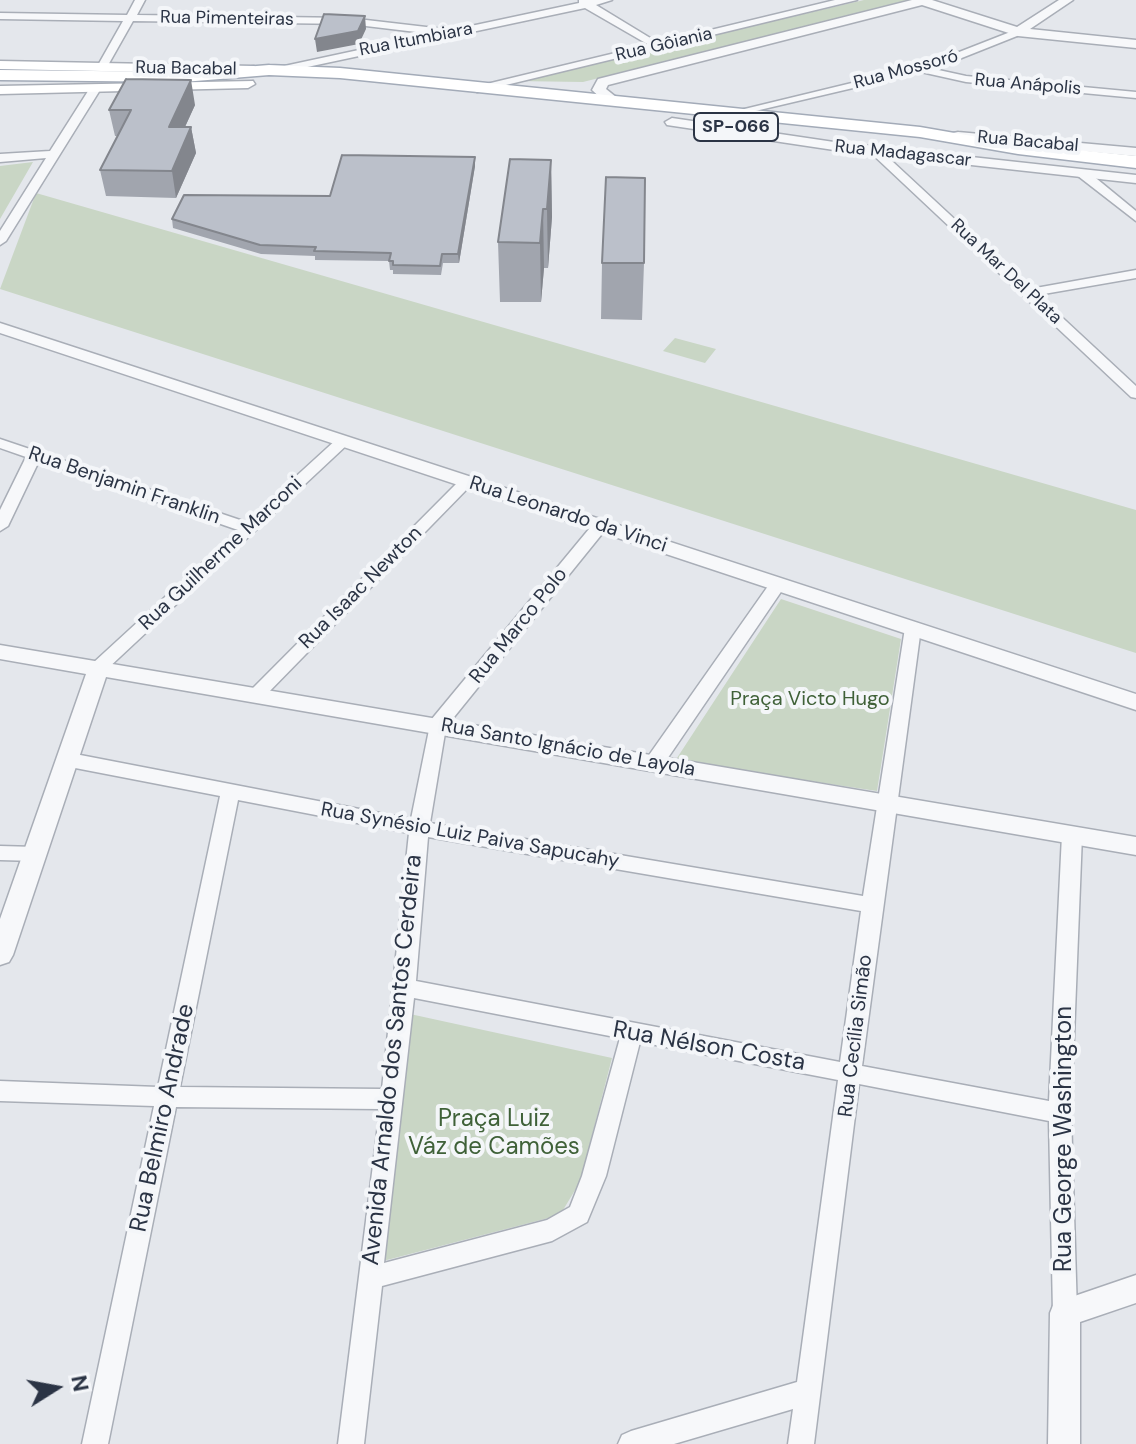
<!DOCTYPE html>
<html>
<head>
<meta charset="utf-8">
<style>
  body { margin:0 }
  #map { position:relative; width:1136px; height:1444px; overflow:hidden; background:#e4e7ec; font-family:"DM Sans",sans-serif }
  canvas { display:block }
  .north { position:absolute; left:16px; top:1348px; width:80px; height:80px; -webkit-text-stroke:6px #f4f6f9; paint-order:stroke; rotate:79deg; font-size:22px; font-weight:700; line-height:32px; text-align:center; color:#2b3445 }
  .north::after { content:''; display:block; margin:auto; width:28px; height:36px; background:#2b3445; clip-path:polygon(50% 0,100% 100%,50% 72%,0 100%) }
</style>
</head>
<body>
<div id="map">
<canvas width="1136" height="1444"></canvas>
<div class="north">N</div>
</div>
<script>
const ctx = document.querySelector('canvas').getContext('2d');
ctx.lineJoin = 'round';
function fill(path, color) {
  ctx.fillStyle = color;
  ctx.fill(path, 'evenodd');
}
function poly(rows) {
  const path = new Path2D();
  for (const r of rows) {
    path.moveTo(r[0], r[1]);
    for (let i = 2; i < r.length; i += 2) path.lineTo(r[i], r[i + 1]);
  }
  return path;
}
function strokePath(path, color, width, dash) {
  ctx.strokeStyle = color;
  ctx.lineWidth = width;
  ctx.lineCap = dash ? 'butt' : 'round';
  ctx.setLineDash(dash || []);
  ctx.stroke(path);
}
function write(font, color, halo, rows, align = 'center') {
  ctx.font = font + ' "DM Sans",sans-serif';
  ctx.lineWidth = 8;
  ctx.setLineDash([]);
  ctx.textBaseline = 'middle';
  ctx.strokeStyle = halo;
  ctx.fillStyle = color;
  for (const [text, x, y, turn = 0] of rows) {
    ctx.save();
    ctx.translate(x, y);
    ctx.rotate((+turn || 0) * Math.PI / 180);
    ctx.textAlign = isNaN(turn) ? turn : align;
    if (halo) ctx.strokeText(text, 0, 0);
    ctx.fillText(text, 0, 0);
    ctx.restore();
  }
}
fill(poly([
  [864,0,908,0,583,82,515,81],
  [33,162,0,219,0,166],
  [36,193,1136,510,1136,653,0,289],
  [675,338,716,349,705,363,663,351],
  [781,599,901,639,877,791,675,761],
  [410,1014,612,1058,580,1182,560,1215,383,1261]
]), '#c9d6c5');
const minor = poly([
  [135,0,145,0,137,15,349,18,452,30,579,3,579,0,612,0,596,5,665,47,656,49,585,8,279,73,274,70,275,68,433,34,349,24,133,21,107,67,102,70,97,67,123,21,0,19,0,13,127,15,135,0],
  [1018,29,1022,30,1022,34,934,69,966,76,1136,92,1136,98,966,82,921,72,734,116,728,113,926,65,1018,29],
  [90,88,100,90,6,241,0,245,0,231,46,158,0,162,0,154,50,151,90,88],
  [871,149,879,149,1030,289,1136,270,1136,278,1038,295,1136,386,1136,398,1131,397,871,153,871,149],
  [1078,170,1086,170,1136,211,1136,221,1078,176,1078,170],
  [343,437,350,441,348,444,105,671,99,673,93,671,90,667,93,663,238,530,39,461,8,526,0,531,0,510,26,457,0,448,0,439,246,522,338,438,343,437],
  [466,477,471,479,471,485,263,698,251,698,248,694,251,690,461,479,466,477],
  [600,521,606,523,608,526,606,529,446,727,430,823,863,896,905,628,913,622,919,624,921,628,862,1066,1049,1101,1062,835,1065,830,1072,828,1079,830,1082,835,1071,1113,1077,1313,1074,1321,1065,1325,1056,1321,1053,1313,1049,1121,859,1084,814,1444,788,1444,793,1409,674,1444,618,1444,622,1435,631,1431,797,1382,838,1080,640,1042,606,1176,587,1222,552,1241,382,1286,364,1444,338,1444,380,1109,176,1107,108,1444,82,1444,154,1106,0,1101,0,1081,158,1087,220,796,70,767,61,760,70,753,411,819,431,720,594,523,600,521],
  [238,800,409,833,382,1089,180,1087,238,800],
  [428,837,861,911,840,1062,416,981,428,837],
  [414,998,620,1038,582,1176,570,1207,547,1220,384,1263,414,998],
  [779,578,787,583,661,768,647,768,645,763,647,758,773,579,779,578],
  [0,846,36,847,43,849,46,854,43,859,36,861,0,860,0,846]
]);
const tertiary = poly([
  [835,0,857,0,477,92,470,88,835,0],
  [912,0,932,0,1017,27,1059,0,1073,0,1030,29,1136,40,1136,48,1018,36,922,5,608,85,606,89,616,97,616,103,606,103,592,90,598,79,912,0],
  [672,118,834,142,1136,175,1136,183,834,150,667,125,665,122,672,118],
  [958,132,1136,148,1136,156,953,139,953,133,958,132],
  [0,323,1136,694,1136,710,0,333,0,323],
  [0,645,1136,837,1136,855,106,677,13,955,9,962,0,965,0,919,86,674,0,659,0,645],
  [1136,1275,1136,1303,1080,1322,1080,1444,1048,1444,1050,1313,1054,1303,1136,1275]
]);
const secondary = poly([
  [0,61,254,66,261,70,254,74,0,69,0,61],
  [253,81,255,84,248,88,0,94,0,86,253,81]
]);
const primary = poly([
  [269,65,340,68,920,127,1018,144,1136,156,1136,168,1018,154,920,137,340,78,269,75,183,82,0,80,0,70,183,72,269,65]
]);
strokePath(minor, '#a9aeb7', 3);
strokePath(tertiary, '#a9aeb7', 3);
strokePath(secondary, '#a9aeb7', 3);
strokePath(primary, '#a3abb8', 3);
fill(minor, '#f7f8fa');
fill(tertiary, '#f7f8fa');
fill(secondary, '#fff');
fill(primary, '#fff');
fill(poly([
  [195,105,185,127,191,127,196,153,176,198,106,196,100,170,118,136,115,136,109,110],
  [475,157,475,166,459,263,443,263,441,275,393,274,393,270,390,270,389,261,315,260,315,256,261,254,173,228,172,219,330,196],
  [551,160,552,217,548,268,544,268,541,302,500,302,498,242],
  [602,263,644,263,642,320,601,319]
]), '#a1a5ae');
fill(poly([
  [365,16,366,29,359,44,317,52,315,39],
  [191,80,195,105,173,153,169,127],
  [191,127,196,153,176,198,172,171],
  [475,157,475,166,459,263,458,254],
  [551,160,552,217,548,268,547,209],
  [543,209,544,268,541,302,540,243]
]), '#83868d');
const building = poly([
  [324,14,365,16,358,31,315,39,324,14],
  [126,79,191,80,169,127,191,127,172,171,100,170,131,110,109,110,126,79],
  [342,155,475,157,458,254,442,254,440,266,393,265,393,261,389,261,391,253,314,251,316,247,260,245,172,219,184,195,330,196,342,155],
  [510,159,551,160,547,209,543,209,540,243,498,242,510,159],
  [606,177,645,178,644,263,602,263,606,177]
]);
fill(building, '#bbc0ca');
strokePath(building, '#83868d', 2);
write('18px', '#2b3445', '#f4f6f9', [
  ["Rua Pimenteiras",227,19,1],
  ["Rua Itumbiara",416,40,-11],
  ["Rua Gôiania",664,45,-13],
  ["Rua Bacabal",186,69,1],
  ["Rua Mossoró",906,70,-15],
  ["Rua Anápolis",1028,85,5],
  ["Rua Bacabal",1028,142,5],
  ["Rua Madagascar",903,154,6],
  ["Rua Mar Del Plata",1006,272,43]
]);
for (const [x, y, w] of [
  [736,127,84]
]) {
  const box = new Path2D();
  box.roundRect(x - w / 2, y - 14, w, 28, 6);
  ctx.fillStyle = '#f4f6f9';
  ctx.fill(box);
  strokePath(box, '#2b3445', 2);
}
write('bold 18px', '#2b3445', null, [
  ["SP-066",736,127]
]);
write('20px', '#2b3445', '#f4f6f9', [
  ["Rua Benjamin Franklin",124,486,19],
  ["Rua Leonardo da Vinci",568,515,18],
  ["Rua Guilherme Marconi",221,554,-43],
  ["Rua Isaac Newton",361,588,-45],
  ["Rua Marco Polo",519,626,-51],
  ["Rua Santo Ignácio de Layola",568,748,10],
  ["Rua Synésio Luiz Paiva Sapucahy",470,836,10],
  ["Rua Cecília Simão",856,1036,-83]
]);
write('20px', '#3f6138', '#f4f6f9', [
  ["Praça Victo Hugo",810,700]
]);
write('24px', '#2b3445', '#f4f6f9', [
  ["Rua Nélson Costa",709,1047,10],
  ["Avenida Arnaldo dos Santos Cerdeira",393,1060,-84],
  ["Rua Belmiro Andrade",163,1118,-78],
  ["Rua George Washington",1065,1139,-90]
]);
write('24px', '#3f6138', '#f4f6f9', [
  ["Praça Luiz",494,1120],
  ["Váz de Camões",494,1148]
]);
</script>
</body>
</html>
